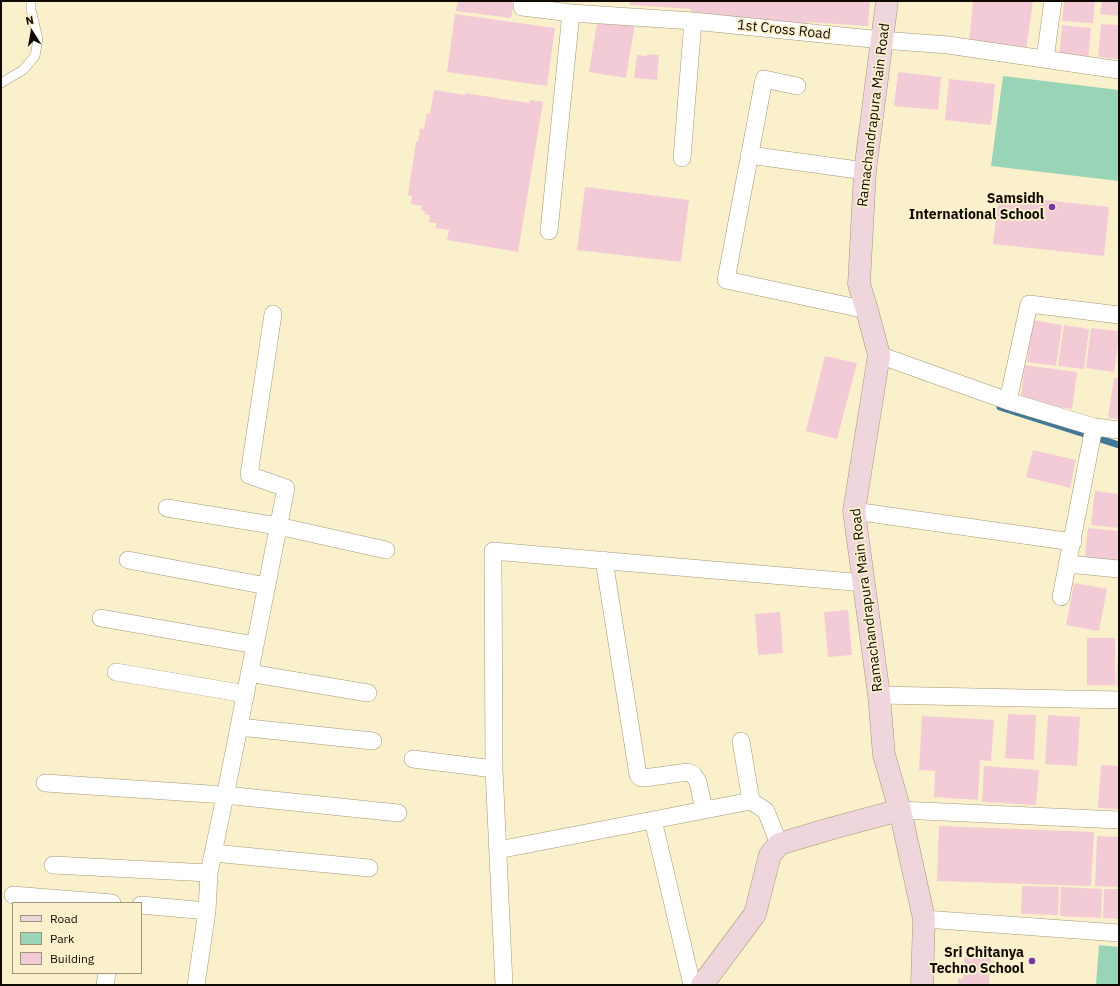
<!DOCTYPE html>
<html>
<head>
<meta charset="utf-8">
<style>
  body { margin:0 }
  #map { position:relative; width:1120px; height:986px; overflow:hidden; background:#fbf0cc; font-family:"IBM Plex Sans",sans-serif }
  canvas { display:block }
  .frame { position:absolute; inset:0; border:2px solid #0f0b02; pointer-events:none }
  .legend { position:absolute; left:12px; top:902px; width:130px; height:72px; box-sizing:border-box; background:#fbf0cc; border:1px solid #9d947b; margin:0; padding:5px 7px; list-style:none; font-size:12px; color:#0f0b02 }
  .legend li { display:flex; align-items:center; gap:8px; height:20px }
  .legend b { width:20px; border:1px solid #9d947b }
  .north { position:absolute; left:12px; top:12px; width:40px; height:40px; -webkit-text-stroke:3px #fbf0cc; paint-order:stroke; rotate:349deg; font-size:11px; font-weight:700; line-height:16px; text-align:center; color:#0f0b02 }
  .north::after { content:''; display:block; margin:auto; width:14px; height:18px; background:#0f0b02; clip-path:polygon(50% 0,100% 100%,50% 72%,0 100%) }
</style>
</head>
<body>
<div id="map">
<canvas width="1120" height="986"></canvas>
<div class="frame"></div>
<ul class="legend">
<li><b style="height:5px;background:#eed6dc"></b>Road</li>
<li><b style="height:11px;background:#9ad4b7"></b>Park</li>
<li><b style="height:11px;background:#f3cbd7"></b>Building</li>
</ul>
<div class="north">N</div>
</div>
<script>
const ctx = document.querySelector('canvas').getContext('2d');
ctx.lineJoin = 'round';
function fill(path, color) {
  ctx.fillStyle = color;
  ctx.fill(path, 'evenodd');
}
function poly(rows) {
  const path = new Path2D();
  for (const r of rows) {
    path.moveTo(r[0], r[1]);
    for (let i = 2; i < r.length; i += 2) path.lineTo(r[i], r[i + 1]);
  }
  return path;
}
function strokePath(path, color, width, dash) {
  ctx.strokeStyle = color;
  ctx.lineWidth = width;
  ctx.lineCap = dash ? 'butt' : 'round';
  ctx.setLineDash(dash || []);
  ctx.stroke(path);
}
function write(font, color, halo, rows, align = 'center') {
  ctx.font = font + ' "IBM Plex Sans",sans-serif';
  ctx.lineWidth = 3.5;
  ctx.setLineDash([]);
  ctx.textBaseline = 'middle';
  ctx.strokeStyle = halo;
  ctx.fillStyle = color;
  for (const [text, x, y, turn = 0] of rows) {
    ctx.save();
    ctx.translate(x, y);
    ctx.rotate((+turn || 0) * Math.PI / 180);
    ctx.textAlign = isNaN(turn) ? turn : align;
    if (halo) ctx.strokeText(text, 0, 0);
    ctx.fillText(text, 0, 0);
    ctx.restore();
  }
}
fill(poly([
  [1003,76,1119,90,1119,181,991,166],
  [1099,945,1119,947,1119,985,1096,985]
]), '#9ad4b7');
strokePath(poly([
  [1000,407,1119,445]
]), '#417996', 7);
fill(poly([
  [458,1,514,1,511,18,456,11],
  [630,1,870,1,868,26,807,22,807,24,721,18,722,15,691,13,691,9,630,5],
  [973,1,1033,1,1026,51,969,43],
  [1064,1,1095,1,1093,23,1062,21],
  [1102,1,1119,1,1119,16,1100,14],
  [455,14,555,28,547,86,447,72],
  [598,17,635,23,626,78,589,72],
  [1101,24,1119,25,1119,59,1098,57],
  [1062,25,1091,28,1088,61,1059,59],
  [647,54,659,55,657,80,634,78,637,55,647,56],
  [898,72,941,77,938,110,894,106],
  [949,79,995,84,991,125,945,120],
  [434,90,465,95,465,93,529,103,530,100,543,102,518,252,447,240,449,230,435,228,437,223,429,222,430,215,424,214,425,211,421,210,422,206,411,204,412,196,408,195,416,142,418,142,420,128,424,129,427,113,430,114],
  [585,187,689,200,681,262,577,250],
  [999,195,1109,207,1104,256,993,244],
  [1033,320,1062,325,1056,366,1027,362],
  [1064,325,1089,329,1084,369,1058,366],
  [1091,328,1119,331,1119,339,1114,372,1086,368],
  [825,356,857,363,837,439,806,431],
  [1025,365,1077,372,1072,409,1020,402],
  [1114,378,1119,378,1119,419,1108,418],
  [1033,450,1076,460,1070,488,1026,477],
  [1095,491,1119,494,1119,528,1091,525],
  [1088,528,1119,531,1119,564,1084,560],
  [1074,583,1107,589,1099,631,1066,625],
  [848,610,852,655,828,657,824,612],
  [780,612,783,653,758,655,755,614],
  [1087,638,1115,638,1115,685,1087,685],
  [1118,653,1119,653,1119,686,1116,686],
  [1008,714,1036,715,1034,760,1005,758],
  [1048,715,1080,717,1077,766,1045,764],
  [922,716,994,720,991,761,980,760,978,800,934,797,935,771,919,770],
  [1101,765,1119,766,1119,809,1098,808],
  [984,766,1039,770,1036,805,982,802],
  [939,826,1094,832,1091,886,937,881],
  [1097,836,1119,837,1119,887,1095,886],
  [1022,886,1059,887,1058,915,1021,914],
  [1061,887,1102,889,1101,918,1060,916],
  [1104,889,1119,889,1119,919,1103,918],
  [965,956,991,958,989,985,958,985,958,978,963,979]
]), '#f3cbd7');
const lane = poly([
  [1,83,23,70,35,56,38,39,31,10,31,1]
]);
const street = poly([
  [522,1,522,7,571,13,693,21,882,40,948,45,1119,70],
  [1045,59,1053,1],
  [797,86,764,79,726,280,867,310],
  [749,155,865,171],
  [682,158,693,21],
  [549,231,571,13],
  [879,355,1008,401,1094,427,1119,430],
  [1008,401,1029,304,1119,315],
  [167,508,278,526,386,550],
  [854,511,1073,542],
  [128,560,267,586],
  [604,560,638,775,641,778,644,778,688,772,693,774,698,782,704,810],
  [1067,564,1119,569],
  [1061,597,1094,427],
  [101,618,255,645],
  [116,672,246,694],
  [249,673,368,693],
  [879,695,1119,700],
  [239,727,373,741],
  [741,741,751,801],
  [413,759,494,769],
  [45,783,225,795,398,813],
  [900,810,1119,820],
  [653,820,692,985],
  [498,850,751,801,766,811,779,844],
  [213,853,369,868],
  [53,865,209,873],
  [13,895,112,903],
  [141,905,207,911],
  [924,919,1119,933],
  [105,985,107,973],
  [196,985,207,911,209,873,231,767,286,488,249,475,273,314],
  [504,985,494,769,493,551,864,583]
]);
const secondary = poly([
  [887,1,865,171,859,284,867,310,879,355,854,511,879,695,884,755,900,810,924,919,922,985],
  [702,985,755,914,770,855,779,844,833,828,900,810]
]);
strokePath(lane, '#a29876', 10);
strokePath(street, '#a29876', 18);
strokePath(secondary, '#a29876', 23);
strokePath(lane, '#fff', 9);
strokePath(street, '#fff', 17);
strokePath(secondary, '#eed6dc', 22);
for (const [x, y, r, color] of [
  [1052,207,4,"#7935a8"],
  [1032,961,4,"#7935a8"]
]) {
  const dot = new Path2D();
  dot.arc(x, y, r, 0, 2 * Math.PI);
  ctx.fillStyle = color;
  ctx.fill(dot);
  strokePath(dot, '#fbf0cc', 1.5);
}
write('14px', '#0f0b02', '#fbf0cc', [
  ["1st Cross Road",784,30,6],
  ["Ramachandrapura Main Road",874,115,-83],
  ["Ramachandrapura Main Road",867,600,-97]
]);
write('bold 14px', '#0f0b02', '#fbf0cc', [
  ["Samsidh",1044,199],
  ["International School",1044,215],
  ["Sri Chitanya",1024,953],
  ["Techno School",1024,969]
], 'right');
</script>
</body>
</html>
